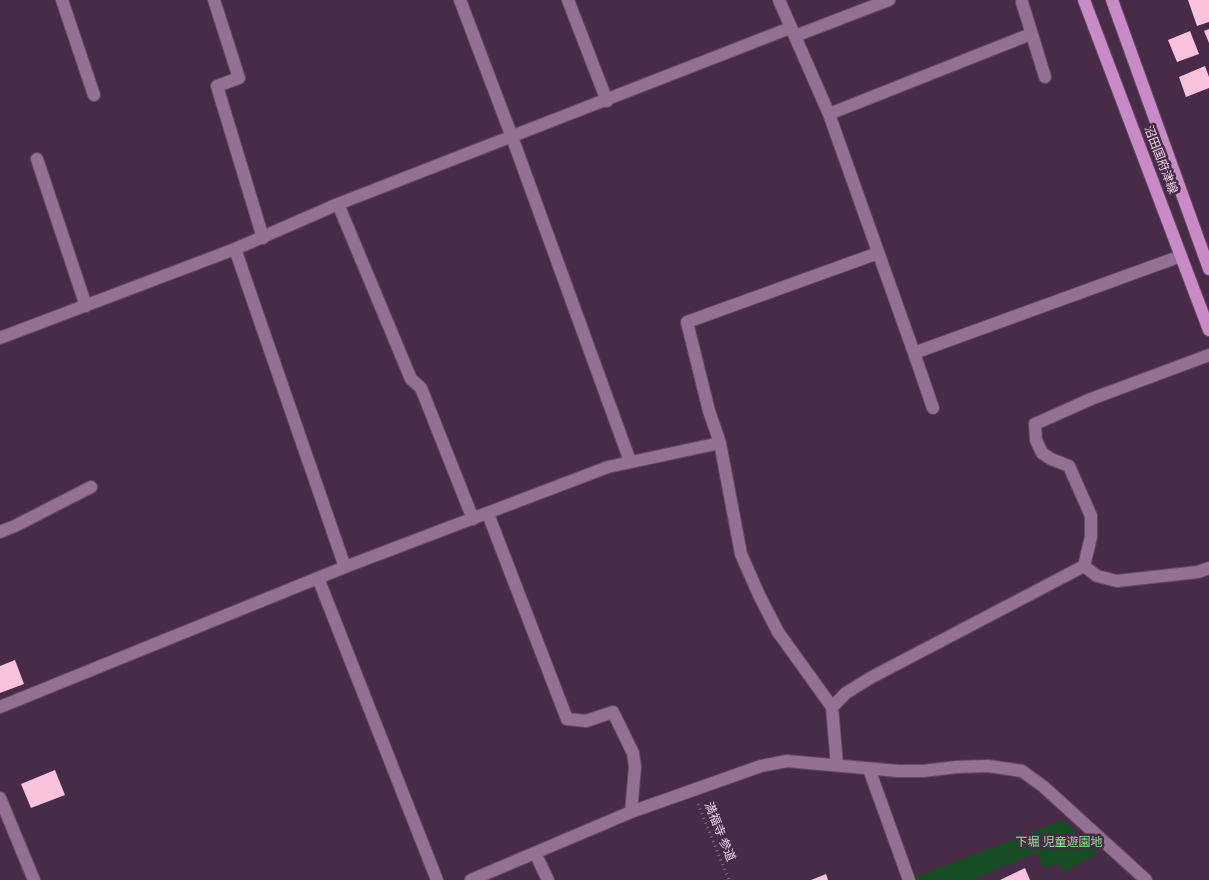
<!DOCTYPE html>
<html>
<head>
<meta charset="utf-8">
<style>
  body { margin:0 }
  canvas { display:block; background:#482b47 }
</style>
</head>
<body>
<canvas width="1209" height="880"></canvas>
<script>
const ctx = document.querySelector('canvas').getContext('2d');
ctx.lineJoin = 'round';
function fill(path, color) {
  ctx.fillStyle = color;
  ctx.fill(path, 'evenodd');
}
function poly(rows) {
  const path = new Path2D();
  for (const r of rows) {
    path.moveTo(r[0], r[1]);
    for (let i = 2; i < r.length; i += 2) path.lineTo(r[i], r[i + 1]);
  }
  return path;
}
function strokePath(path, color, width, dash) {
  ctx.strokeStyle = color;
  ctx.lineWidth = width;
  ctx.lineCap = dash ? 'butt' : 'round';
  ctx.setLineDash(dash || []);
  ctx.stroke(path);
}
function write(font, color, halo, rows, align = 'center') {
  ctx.font = font + ' "Roboto Condensed","Noto Sans JP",sans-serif';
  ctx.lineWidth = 5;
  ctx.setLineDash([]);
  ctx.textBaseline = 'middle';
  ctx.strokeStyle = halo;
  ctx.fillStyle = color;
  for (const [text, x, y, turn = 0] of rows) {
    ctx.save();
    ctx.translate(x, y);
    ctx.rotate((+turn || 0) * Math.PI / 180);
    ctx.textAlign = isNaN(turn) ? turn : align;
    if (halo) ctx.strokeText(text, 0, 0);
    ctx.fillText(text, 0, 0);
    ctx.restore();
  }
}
fill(poly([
  [1063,820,1098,853,1063,872,1060,864,1043,867,1037,852,976,878,976,880,916,880,915,877]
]), '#164e23');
fill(poly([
  [1188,0,1209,0,1209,22,1197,26],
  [1209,29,1209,43,1204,31],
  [1190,31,1199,54,1177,62,1168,40],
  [1205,66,1209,77,1209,88,1186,97,1179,77],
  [15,660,24,684,0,693,0,666],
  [55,770,65,795,31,808,21,784],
  [1025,868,1030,880,1000,880],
  [826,874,828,880,811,880]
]), '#fac2dd');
const minor = poly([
  [62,0,94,95],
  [214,0,239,78,217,86,263,238],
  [460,0,512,137,630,461],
  [568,0,607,101],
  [779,0,829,114,914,353,1181,256],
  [1022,2,1045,77],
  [795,36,889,0],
  [829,114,1031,34],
  [37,159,86,306],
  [338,204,411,379,421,388,473,519],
  [235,249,345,567],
  [0,338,235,249,338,204,790,28],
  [914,353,933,408],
  [720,443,741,554,759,595,778,632,832,707],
  [488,514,567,719,586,721,613,712,633,753,635,767,631,812],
  [0,532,15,526,91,487],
  [1084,566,1097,576,1117,581,1198,572,1209,568],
  [318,578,437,880],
  [0,707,345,567,608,467,720,443,709,411,687,322,878,253],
  [837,765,832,707,846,693,872,677,1084,566,1091,537,1091,516,1069,466,1051,459,1042,453,1036,440,1035,424,1091,399,1209,355],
  [869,769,909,880],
  [0,798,34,880],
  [535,853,548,880],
  [471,880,631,812,761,766,787,761,898,771,923,771,957,767,988,766,1022,771,1044,787,1146,880]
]);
const major = poly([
  [1084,0,1209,330],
  [1112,0,1209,269]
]);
strokePath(minor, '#634962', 14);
strokePath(major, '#634962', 14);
strokePath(poly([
  [698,804,729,880]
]), '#886f87', 3, [1, 4]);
strokePath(minor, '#937192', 12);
strokePath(major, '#c98bc7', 12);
write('12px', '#ead7e9', '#482b47', [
  ["沼田国府津線",1160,160,69],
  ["満福寺 参道",719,832,68]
]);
write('12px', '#88ec98', '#482b47', [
  ["下堀 児童遊園地",1059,843]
]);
</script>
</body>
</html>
